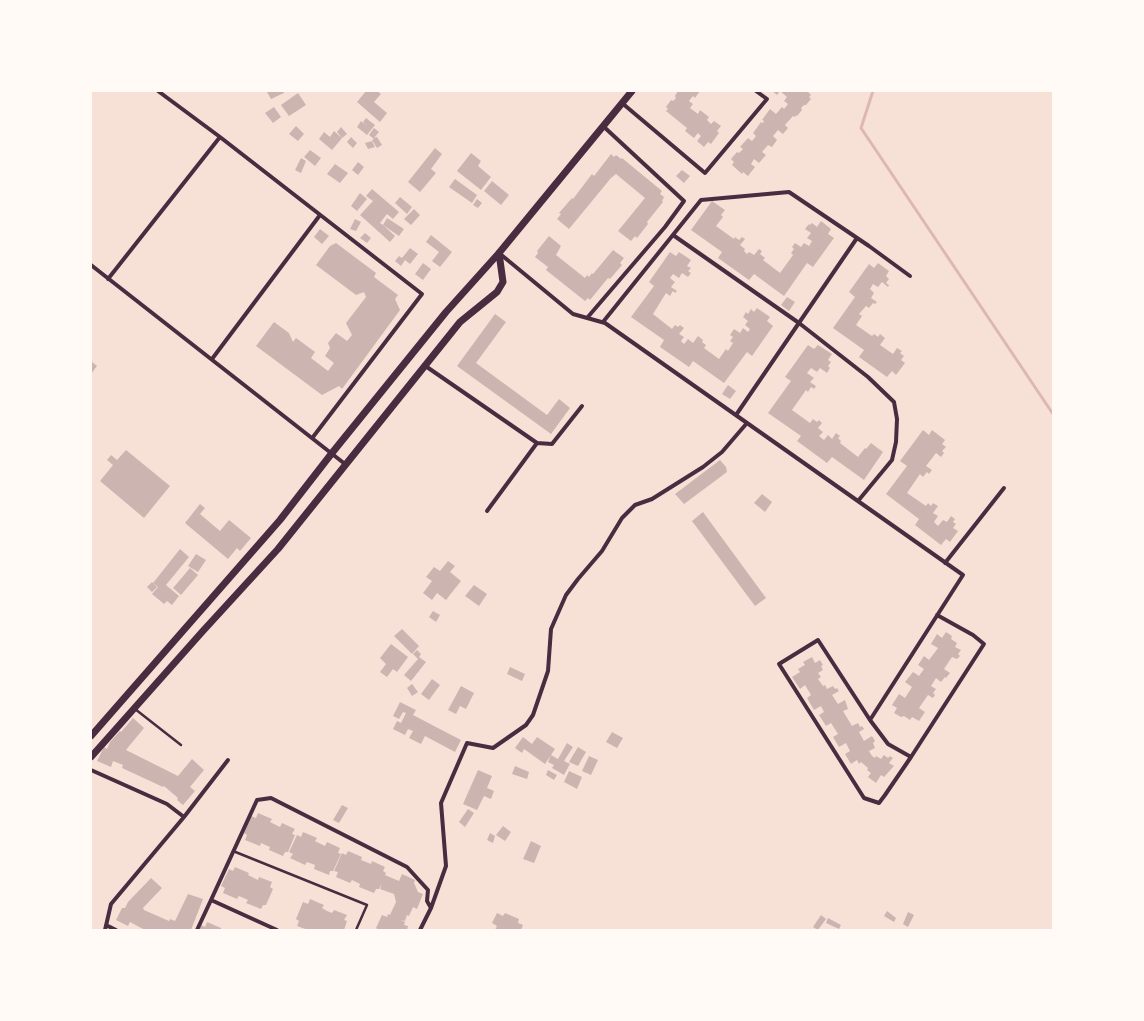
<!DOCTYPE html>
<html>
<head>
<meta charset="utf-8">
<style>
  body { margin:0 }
  #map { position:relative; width:1144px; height:1021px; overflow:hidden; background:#f7e1d7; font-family:Quicksand,sans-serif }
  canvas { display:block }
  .frame { position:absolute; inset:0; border:92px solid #fffaf5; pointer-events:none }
</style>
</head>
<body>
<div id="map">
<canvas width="1144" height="1021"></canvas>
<div class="frame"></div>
</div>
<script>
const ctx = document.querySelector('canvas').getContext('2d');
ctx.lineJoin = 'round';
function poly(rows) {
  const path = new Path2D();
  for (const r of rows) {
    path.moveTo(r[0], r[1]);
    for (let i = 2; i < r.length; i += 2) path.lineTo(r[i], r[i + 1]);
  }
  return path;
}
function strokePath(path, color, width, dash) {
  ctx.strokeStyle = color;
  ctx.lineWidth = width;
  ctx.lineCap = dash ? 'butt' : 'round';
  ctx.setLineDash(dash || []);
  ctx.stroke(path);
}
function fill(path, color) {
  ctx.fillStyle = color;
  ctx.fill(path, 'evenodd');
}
strokePath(poly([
  [873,91,861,128,1053,414]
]), '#dcb8b0', 3);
fill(poly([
  [269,91,283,91,284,93,271,99,267,92],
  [366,91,377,91,381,94,374,102,387,113,380,122,357,102],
  [678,91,700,91,695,98,693,96,689,101,693,104,690,108,698,114,700,110,709,117,707,120,711,124,714,121,721,126,717,131,719,133,711,144,708,142,704,147,697,141,701,136,698,133,694,138,685,131,687,128,666,111,668,109,666,107,671,100,673,101,676,98,675,96],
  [772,91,807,91,811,95,809,97,811,99,806,105,804,105,801,108,802,110,797,116,796,115,795,117,793,116,785,125,788,128,783,134,778,130,773,136,777,140,772,147,768,145,762,152,766,155,759,163,754,159,751,164,755,167,748,176,743,172,742,174,732,165,734,162,731,159,737,152,739,153,743,149,740,147,748,138,752,141,756,136,753,133,761,122,763,123,764,121,762,120,770,109,776,114,782,107,784,109,788,104,784,101,787,97,780,91,777,95],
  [298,93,306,105,289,116,281,105],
  [274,107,281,117,273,123,265,113],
  [366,118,375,125,367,135,357,127,361,121,367,126,363,122],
  [296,126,304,134,298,141,289,134],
  [341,127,347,134,342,138,332,150,319,139,324,132,330,137,334,131,342,138,337,132],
  [374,128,379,132,374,138,377,137,382,145,377,148,372,140,374,139,369,135],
  [351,137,357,143,353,148,347,142],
  [372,141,375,147,368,149,365,143],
  [435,148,442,154,431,169,436,173,420,192,408,182],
  [310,150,321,158,315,166,304,157],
  [471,153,481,161,478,166,491,177,481,190,457,171],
  [611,154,614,157,616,155,621,159,622,158,662,191,660,194,664,197,662,201,663,202,647,222,648,224,637,238,635,236,631,241,618,231,645,198,616,174,611,178,569,229,557,219,561,214,559,213,572,198,573,199,592,174,594,176],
  [301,158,306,161,301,173,295,170],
  [358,162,364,167,358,175,352,170],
  [335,164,348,173,340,183,327,174],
  [682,170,690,176,684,183,676,176],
  [455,179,477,195,472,203,449,187],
  [492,181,509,195,501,205,484,191],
  [372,189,399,212,393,219,387,214,380,223,383,225,387,218,404,229,399,236,383,225,395,236,390,242,360,215,373,201,366,196],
  [360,193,367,199,357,211,351,206],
  [400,197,412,207,407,214,395,203],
  [477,199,482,203,478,208,473,205],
  [712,201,725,210,721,215,723,217,716,226,734,239,735,237,739,240,742,237,745,239,740,245,745,249,744,251,747,254,749,252,754,255,759,249,762,251,760,254,765,258,763,260,780,273,793,255,791,253,794,249,792,247,795,243,801,247,804,243,809,246,812,241,807,238,811,233,805,229,809,224,810,225,812,223,817,227,821,221,831,229,828,234,834,238,813,267,807,263,784,296,754,274,749,280,718,258,722,252,691,230],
  [414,209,420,215,411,225,404,219],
  [355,219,361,222,356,231,350,229],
  [320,229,329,236,322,244,314,237],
  [365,233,371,238,367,243,360,238],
  [431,235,452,252,440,267,432,261,439,252,426,242],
  [549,236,561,246,556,255,585,278,587,275,589,277,592,273,593,274,613,250,624,258,620,263,622,265,610,279,608,278,590,300,588,298,585,301,546,270,548,267,535,257,538,253,537,251],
  [336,243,376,273,374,277,398,295,395,299,400,310,342,389,339,386,322,395,256,346,274,322,289,333,293,342,296,338,315,352,311,358,328,371,334,363,325,356,330,348,328,343,336,333,347,341,352,335,346,323,366,297,364,292,356,295,316,265,330,246],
  [410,248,418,254,410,264,405,260,401,266,395,261,399,256,402,258],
  [670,252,676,256,679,252,691,260,687,266,691,268,688,271,691,273,688,277,682,273,679,278,673,274,670,278,675,282,671,287,677,291,675,293,673,291,670,296,666,293,653,314,672,329,675,325,678,327,680,325,684,328,679,334,684,337,681,341,684,344,688,339,693,343,698,336,703,340,702,342,706,345,704,348,719,359,726,349,728,351,733,343,730,341,733,337,730,335,734,329,740,333,743,328,748,332,750,329,745,325,748,321,743,317,746,312,748,314,751,309,754,312,757,308,770,317,767,321,773,326,752,356,747,352,724,383,693,361,689,367,660,347,664,340,631,317,654,286,649,282],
  [423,263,431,269,423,280,415,274],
  [878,263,889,271,886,276,889,279,886,283,889,285,888,287,882,282,878,287,873,284,870,289,874,293,871,298,877,302,875,304,873,303,869,308,866,306,859,314,862,316,856,325,872,336,874,334,878,337,880,334,885,338,880,345,893,354,897,348,902,351,900,353,904,356,901,360,905,363,896,375,892,371,887,377,859,357,864,350,833,328,855,297,849,292,869,264,874,268],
  [787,297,795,302,789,311,781,305],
  [495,314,506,322,476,363,547,415,559,399,570,408,551,434,457,366],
  [808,345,814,349,818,345,832,354,828,360,831,362,828,366,830,368,827,373,820,368,817,372,811,368,807,373,814,378,810,382,816,386,814,389,811,387,808,392,806,390,792,410,810,423,813,419,817,422,819,420,822,423,818,428,823,432,819,436,824,440,828,435,832,439,836,433,840,436,838,438,841,441,840,443,858,457,865,448,866,449,871,443,883,452,864,480,832,457,827,463,797,441,801,436,768,413,791,381,785,377],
  [91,361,97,366,91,374],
  [728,385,736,391,730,399,722,394],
  [923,430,929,435,932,430,945,440,942,444,946,447,942,451,944,453,941,457,936,453,926,466,932,470,929,474,927,472,923,477,920,474,907,493,926,506,928,503,931,506,933,503,938,506,933,513,938,516,934,522,938,526,943,520,947,522,951,516,955,519,953,522,956,524,953,528,958,531,950,542,946,539,941,545,915,525,919,519,886,494,907,466,900,461],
  [126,450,170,486,144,518,100,481,113,465,107,460,111,455,117,460],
  [720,460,726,467,727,472,684,504,675,494],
  [762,494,772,502,765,512,754,503],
  [200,504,205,508,200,514,220,531,229,520,251,538,240,551,237,548,228,559,185,523],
  [703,512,766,598,755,606,692,521],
  [180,549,189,557,166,585,179,596,172,605,167,601,164,604,152,594,158,587,153,583],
  [196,554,206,560,198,572,188,566],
  [448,561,455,566,450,572,461,581,446,600,437,593,432,600,423,593,432,581,426,577,434,567,440,571],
  [190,568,198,575,181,595,173,588],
  [152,582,157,587,152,592,147,587],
  [474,585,487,594,479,606,465,596],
  [433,611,440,615,436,622,429,617],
  [402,629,419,646,412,654,394,636],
  [946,632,952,636,951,639,957,643,955,647,961,650,958,654,960,656,957,659,952,657,944,669,950,673,946,678,945,677,941,682,936,678,931,686,936,689,933,693,935,695,933,698,928,695,919,708,925,712,919,721,912,717,910,720,904,716,901,717,894,713,897,708,892,705,899,694,905,698,912,687,905,682,913,672,919,676,924,669,918,665,924,656,929,660,938,648,931,644,937,634,942,638],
  [391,644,408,657,397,672,393,669,387,677,380,672,386,664,380,658],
  [417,650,421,654,419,657,426,662,411,681,404,675,418,659,413,654],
  [812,657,815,663,820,660,823,665,821,666,823,670,818,673,821,677,818,679,823,686,825,685,827,689,833,686,835,689,837,688,839,691,832,695,838,704,845,700,848,709,843,711,852,726,858,723,860,727,862,726,864,729,859,732,864,741,872,736,875,741,873,743,875,748,869,751,872,756,875,758,876,756,881,759,884,755,888,758,890,756,893,758,889,763,894,766,884,777,881,775,876,783,868,777,871,773,867,770,868,768,861,762,859,764,857,760,851,764,845,754,850,751,846,743,839,747,833,737,838,734,831,723,826,726,819,715,824,712,821,706,814,710,807,698,811,695,805,685,800,689,792,677,800,672,798,669,805,665,803,662],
  [510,667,525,674,522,681,507,674],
  [432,679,440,685,429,700,421,694],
  [412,684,418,692,412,696,407,688],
  [461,686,474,693,466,709,460,706,456,714,448,710],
  [400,702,416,710,413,715,461,740,455,752,425,736,421,744,409,738,413,731,408,729,405,735,393,729,397,721,401,723,406,713,403,712,399,719,393,716],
  [133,718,144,728,126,750,178,776,192,759,204,770,190,787,195,791,183,805,177,800,178,798,164,786,163,787,122,768,123,765,113,761,111,767,97,761,104,747,107,749,110,742,120,731,121,732],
  [612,732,623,738,617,748,606,742],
  [523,737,532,744,537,737,555,749,545,764,524,749,522,753,515,748],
  [567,743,573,747,564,761,570,764,564,775,552,768,554,765,548,762,551,755,558,759],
  [578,747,586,752,578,766,569,762],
  [589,756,598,760,591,775,582,771],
  [515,766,529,772,527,779,512,774],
  [478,770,492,776,487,788,494,791,491,799,484,796,477,810,463,804],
  [548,770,557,775,554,780,546,775],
  [569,771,582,777,577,789,564,782],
  [342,805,348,808,339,823,333,820],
  [468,809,474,813,465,827,459,822],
  [258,813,272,819,270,822,280,827,282,823,295,829,292,834,295,835,288,852,285,852,283,856,269,850,270,847,261,843,260,846,245,840,247,835,244,833,251,816,256,818],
  [503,826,511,832,505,841,496,835],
  [303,832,317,838,315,841,325,846,327,842,340,848,338,853,341,854,333,871,330,871,329,875,314,869,315,865,307,862,305,865,290,858,293,854,289,852,297,835,301,837],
  [490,833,495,836,493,843,487,840],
  [531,841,541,846,534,863,523,859],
  [348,851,362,857,361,860,371,864,372,861,385,867,383,871,386,873,385,875,399,881,402,874,415,880,414,883,418,892,423,894,417,909,413,907,409,916,407,915,405,921,401,920,405,922,404,925,408,926,407,930,379,930,376,928,382,915,387,917,388,914,390,915,396,902,394,894,380,889,382,883,379,889,376,889,374,893,359,887,360,884,352,880,350,883,336,877,338,872,334,871,342,853,346,855],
  [235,867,249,873,248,875,258,880,259,877,272,882,270,887,273,889,266,905,263,905,261,909,246,903,248,900,239,896,237,899,223,893,225,888,221,886,229,869,233,871],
  [151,878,162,888,143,908,144,910,169,921,170,919,175,921,188,894,203,899,191,930,145,930,130,922,128,926,116,920,122,908,125,908,128,902],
  [310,899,324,905,322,908,327,911,332,913,334,910,347,915,344,920,347,921,344,930,316,930,313,929,313,930,308,930,297,926,299,921,296,919,303,902,308,904],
  [887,911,896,918,894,922,884,916],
  [908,912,914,915,908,927,903,924],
  [497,913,503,916,505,913,519,919,518,923,523,925,521,930,495,930,497,926,492,923],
  [821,915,826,919,818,930,813,927],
  [828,918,841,925,839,929,826,923],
  [207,922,221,928,221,930,199,930,201,925,205,927]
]), '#ccb4b1');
strokePath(poly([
  [135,709,181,745],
  [233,851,367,905,356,930]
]), '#4a2c40', 2.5);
strokePath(poly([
  [158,91,220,137,422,294,313,437],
  [622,103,705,173,767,99,756,91],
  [673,235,799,323,868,377,894,402,897,419,896,442,892,460,858,501],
  [499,253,573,314,605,323,963,575,870,720],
  [91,265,345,464],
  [108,279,220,137],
  [587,318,665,227,684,201,603,126],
  [603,322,701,200,789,192,869,246,910,276],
  [212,359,320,215],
  [424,365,537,443,487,511],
  [736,415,857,238],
  [537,443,552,444,582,406],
  [945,563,1004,488],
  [911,757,888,744,870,720,818,640,779,664,864,798,879,803,885,795,911,757,984,644,973,635,937,615],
  [91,770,167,804,184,817],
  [106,925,116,930],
  [105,930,111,904,184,817,228,760],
  [197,930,211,900],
  [277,930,211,900,257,800,271,798,407,867,428,890,427,901,431,908],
  [420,930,431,908,446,866,441,803,467,743,493,748,526,725,533,715,548,671,551,629,566,595,578,579,602,551,622,518,635,505,652,499,703,467,722,452,747,423]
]), '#4a2c40', 4);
strokePath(poly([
  [91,736,280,520,332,453,446,312,499,253,632,91],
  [91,757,202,632,278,549,460,322,497,292,503,282,499,253]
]), '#4a2c40', 7);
</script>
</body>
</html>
